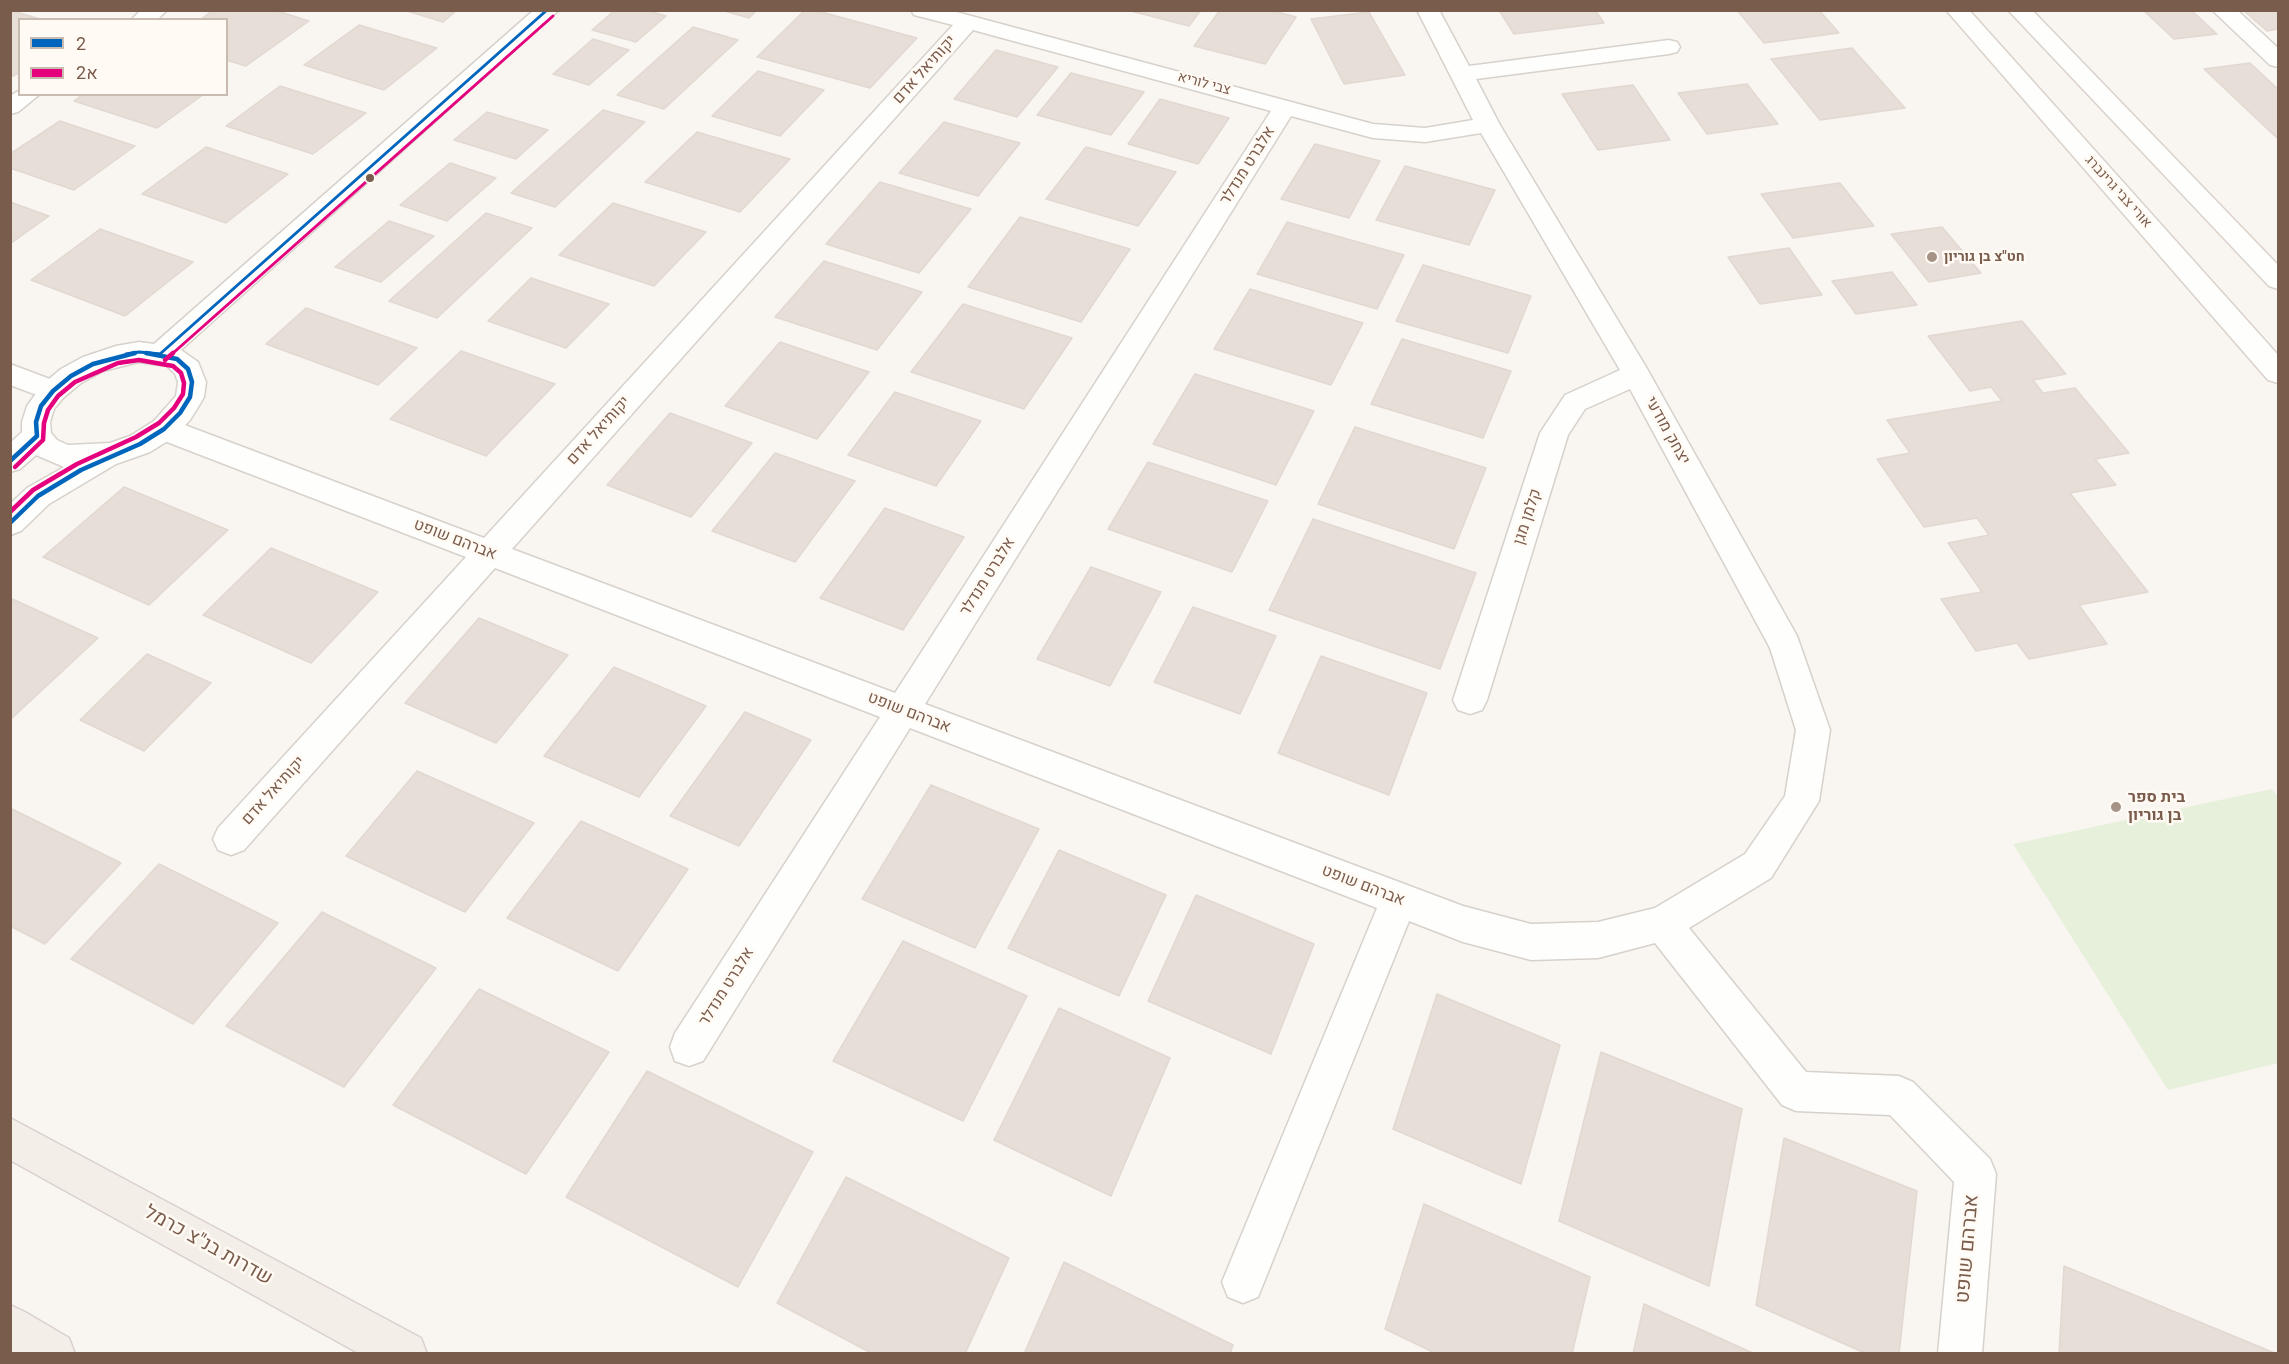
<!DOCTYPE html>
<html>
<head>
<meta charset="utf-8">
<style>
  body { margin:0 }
  #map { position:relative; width:2289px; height:1364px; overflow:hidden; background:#f9f5f0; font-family:Roboto,Heebo,sans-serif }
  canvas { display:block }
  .frame { position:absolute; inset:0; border:12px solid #7a5c4d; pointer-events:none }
  .legend { position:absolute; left:18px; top:18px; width:210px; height:78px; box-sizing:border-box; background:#fffaf3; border:2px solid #cabbb1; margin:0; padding:8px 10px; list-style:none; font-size:18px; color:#7a5c4d }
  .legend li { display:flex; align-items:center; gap:12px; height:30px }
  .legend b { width:30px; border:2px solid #cabbb1 }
</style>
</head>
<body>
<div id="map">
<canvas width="2289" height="1364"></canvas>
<div class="frame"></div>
<ul class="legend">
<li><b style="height:8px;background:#0065bd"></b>2</li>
<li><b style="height:8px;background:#e5007d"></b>2א</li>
</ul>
</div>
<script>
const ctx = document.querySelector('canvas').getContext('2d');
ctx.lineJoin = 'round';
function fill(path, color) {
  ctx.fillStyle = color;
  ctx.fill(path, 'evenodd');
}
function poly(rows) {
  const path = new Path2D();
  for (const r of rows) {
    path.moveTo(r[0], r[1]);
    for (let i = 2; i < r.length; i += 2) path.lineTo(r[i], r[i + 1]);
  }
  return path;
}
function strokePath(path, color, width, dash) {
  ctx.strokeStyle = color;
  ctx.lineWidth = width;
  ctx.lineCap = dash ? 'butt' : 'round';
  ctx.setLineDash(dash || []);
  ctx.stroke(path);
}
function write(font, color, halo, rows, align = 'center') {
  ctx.font = font + ' Roboto,Heebo,sans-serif';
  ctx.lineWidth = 5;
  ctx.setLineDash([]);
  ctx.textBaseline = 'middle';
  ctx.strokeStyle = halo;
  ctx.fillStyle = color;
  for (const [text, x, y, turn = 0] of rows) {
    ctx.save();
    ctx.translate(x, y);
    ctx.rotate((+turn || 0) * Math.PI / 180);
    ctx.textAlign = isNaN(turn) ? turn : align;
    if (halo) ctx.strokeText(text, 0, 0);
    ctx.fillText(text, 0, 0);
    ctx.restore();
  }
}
fill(poly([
  [2272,789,2278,797,2278,1063,2168,1090,2013,844]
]), '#e7f0db');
const building = poly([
  [10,10,43,20,20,20,20,72,14,76,10,75,10,10],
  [213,10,274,10,309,21,246,66,226,60,226,20,200,20,213,10],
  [404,10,457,10,443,22,404,10],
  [615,10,646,10,666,16,636,42,592,30,615,10],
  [721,10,757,10,749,18,721,10],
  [805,10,814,10,917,38,870,88,757,57,805,10],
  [1127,10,1201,10,1189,26,1127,10],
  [1220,10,1270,10,1296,17,1265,64,1194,46,1220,10],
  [1499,10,1595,10,1604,23,1514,34,1499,10],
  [1737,10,1819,10,1839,33,1764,43,1737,10],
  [2143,10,2191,10,2217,34,2174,39,2143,10],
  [2243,10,2278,10,2278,29,2267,31,2243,10],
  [1369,12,1405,75,1344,84,1311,19,1369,12],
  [359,25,437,48,384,90,304,65,359,25],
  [693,27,738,40,664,109,617,95,693,27],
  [593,39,629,50,589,85,553,74,593,39],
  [1852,48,1905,108,1820,120,1771,59,1852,48],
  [996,50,1058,67,1017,117,954,99,996,50],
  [2250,63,2278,89,2278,139,2204,69,2250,63],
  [758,71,824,90,780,136,712,116,758,71],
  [1071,73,1144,92,1111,135,1037,115,1071,73],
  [1747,84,1778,124,1707,134,1678,93,1747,84],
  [1633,85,1670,140,1598,150,1562,94,1633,85],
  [280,86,366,113,313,154,226,126,280,86],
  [83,94,204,94,157,128,74,101,83,94],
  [1160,99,1229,118,1198,164,1128,144,1160,99],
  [603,110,645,122,555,207,511,193,603,110],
  [487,112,548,130,516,159,454,140,487,112],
  [60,121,135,146,74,190,10,168,10,154,60,121],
  [944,122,1020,143,978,196,899,173,944,122],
  [697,132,790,159,740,212,645,182,697,132],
  [1315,144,1380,161,1349,218,1281,199,1315,144],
  [206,147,288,174,226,223,142,194,206,147],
  [1086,147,1176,172,1138,226,1046,199,1086,147],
  [450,163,496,178,447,221,400,205,450,163],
  [1405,166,1495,190,1469,245,1376,220,1405,166],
  [880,182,971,209,919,273,826,244,880,182],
  [1840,183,1874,226,1793,238,1761,194,1840,183],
  [10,202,49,216,10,244,10,202],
  [613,203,706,232,654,286,559,255,613,203],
  [486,213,532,228,437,318,389,301,486,213],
  [1020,217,1130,249,1081,322,968,287,1020,217],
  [389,221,434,236,381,282,335,267,389,221],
  [1287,222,1404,255,1377,309,1257,274,1287,222],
  [1942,227,1981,273,1929,282,1891,234,1942,227],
  [100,229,193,262,125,316,31,280,100,229],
  [1789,248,1822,295,1760,304,1728,257,1789,248],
  [824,261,922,292,877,350,775,317,824,261],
  [1423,265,1531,296,1508,353,1396,321,1423,265],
  [1892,272,1917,305,1856,314,1832,281,1892,272],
  [531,278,609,304,566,348,488,321,531,278],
  [1250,289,1363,323,1331,385,1214,349,1250,289],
  [963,304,1072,338,1024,409,911,372,963,304],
  [306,308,417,348,378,385,266,344,306,308],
  [2022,321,2066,374,2033,380,2043,393,2075,388,2129,453,2095,459,2116,485,2070,493,2148,592,2079,605,2107,644,2029,659,2017,643,1976,651,1941,599,1982,592,1948,543,1989,535,1977,518,1924,527,1877,459,1910,453,1887,420,2002,401,1991,387,1970,391,1928,336,2022,321],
  [1402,339,1511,371,1483,438,1371,404,1402,339],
  [780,342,869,372,817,439,725,406,780,342],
  [461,351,555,384,486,456,390,419,461,351],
  [1195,374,1314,411,1276,485,1153,444,1195,374],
  [895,392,981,421,936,486,848,455,895,392],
  [670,413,752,443,691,517,607,485,670,413],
  [1355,427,1486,468,1454,549,1318,504,1355,427],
  [775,453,855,481,795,562,712,531,775,453],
  [1148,462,1268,501,1232,572,1108,529,1148,462],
  [124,487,228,530,149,605,43,557,124,487],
  [885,508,964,537,903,630,820,598,885,508],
  [1313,519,1476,573,1440,669,1269,610,1313,519],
  [271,548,378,592,311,663,203,615,271,548],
  [1091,567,1161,592,1110,686,1037,659,1091,567],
  [10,598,98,638,10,720,10,598],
  [1193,607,1276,636,1240,714,1154,682,1193,607],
  [479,618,568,655,496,743,405,703,479,618],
  [147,654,211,683,144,751,80,720,147,654],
  [1321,656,1427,693,1389,795,1278,753,1321,656],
  [614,667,706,706,639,797,544,756,614,667],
  [745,712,811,740,739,846,670,816,745,712],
  [417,771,534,823,465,912,346,856,417,771],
  [931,785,1039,829,975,948,862,899,931,785],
  [10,808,121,863,45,944,10,926,10,808],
  [581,821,688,869,618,971,507,918,581,821],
  [1059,850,1166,895,1119,996,1008,948,1059,850],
  [159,864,278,923,193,1024,71,959,159,864],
  [1196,895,1314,944,1271,1054,1148,1001,1196,895],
  [322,912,436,968,344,1087,226,1026,322,912],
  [903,941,1027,996,963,1121,833,1061,903,941],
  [479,989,609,1052,526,1174,393,1105,479,989],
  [1437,994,1560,1045,1521,1184,1393,1129,1437,994],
  [1059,1008,1170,1058,1111,1196,994,1140,1059,1008],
  [1601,1052,1742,1109,1709,1286,1559,1221,1601,1052],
  [647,1071,813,1152,738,1287,566,1197,647,1071],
  [1784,1138,1917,1191,1899,1354,1867,1354,1756,1305,1784,1138],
  [846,1177,1009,1258,965,1354,873,1354,777,1303,846,1177],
  [1424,1204,1590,1277,1572,1354,1437,1354,1385,1329,1424,1204],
  [1064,1262,1233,1345,1230,1354,1024,1354,1064,1262],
  [2064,1266,2277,1354,2059,1354,2064,1266],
  [1644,1304,1755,1354,1633,1354,1644,1304]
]);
fill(building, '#e6ded7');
strokePath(building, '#e2d8d2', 1.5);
const pedestrian = poly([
  [2212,10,2237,10,2278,48,2278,67,2270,65,2212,10]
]);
const minor = poly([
  [141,10,167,10,157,20,131,20,141,10],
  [911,10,949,10,1373,124,1425,128,1473,120,1417,10,1439,10,1469,66,1669,40,1677,42,1680,47,1677,52,1669,54,1476,79,1500,125,1646,367,1797,636,1830,730,1819,801,1771,878,1689,928,1806,1072,1899,1076,1913,1082,1990,1159,1996,1174,1982,1354,1938,1354,1954,1182,1890,1115,1796,1111,1782,1105,1655,943,1598,958,1531,960,1463,942,1409,921,1258,1297,1243,1303,1228,1297,1222,1282,1377,908,910,728,703,1061,689,1066,675,1061,670,1047,675,1033,880,717,495,568,244,850,231,855,218,850,213,839,218,828,466,557,154,437,150,429,154,421,164,418,174,421,484,538,953,25,914,15,911,10],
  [973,30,1271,111,895,693,512,549,973,30],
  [1291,116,1373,138,1425,142,1481,133,1620,370,1565,395,1540,433,1453,700,1458,710,1470,714,1482,710,1487,700,1568,435,1585,409,1630,389,1770,648,1796,730,1785,796,1745,854,1655,908,1598,922,1531,924,1463,906,925,704,1291,116],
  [20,90,20,94,40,94,18,112,10,114,10,96,20,90],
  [10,364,63,384,67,391,63,398,53,401,10,385,10,364]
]);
const tertiary = poly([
  [534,10,559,10,181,350,198,362,206,382,204,397,200,404,190,420,174,437,150,452,116,464,49,504,21,531,10,535,10,504,27,488,64,467,36,455,20,469,10,472,10,443,22,432,22,422,27,406,43,384,61,369,83,357,116,346,139,342,154,344,534,10],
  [139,362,167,366,175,374,178,382,176,396,154,421,130,436,110,443,68,445,57,440,51,433,50,422,54,409,63,398,81,383,103,371,139,362]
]);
const secondary = poly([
  [1946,10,1969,10,2278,355,2278,383,2268,380,1946,10],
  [2008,10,2032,10,2278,265,2278,289,2269,286,2008,10]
]);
const primary = poly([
  [10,1118,421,1338,427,1354,360,1354,10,1160,10,1118],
  [10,1305,25,1312,69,1338,75,1354,10,1352,10,1305]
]);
strokePath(pedestrian, '#d7d1cb', 3);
strokePath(minor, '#d7d1cb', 3);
strokePath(tertiary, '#d7d1cb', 3);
strokePath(secondary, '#d9d2cb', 3);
strokePath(primary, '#dad1cc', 3);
fill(pedestrian, '#fefefd');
fill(minor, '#fefefd');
fill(tertiary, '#fefefd');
fill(secondary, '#fefefd');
fill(primary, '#f3eee8');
strokePath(poly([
  [126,354,139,352,161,354],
  [160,354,547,10]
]), '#0065bd', 3);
strokePath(poly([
  [10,461,37,436,36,422,41,406,53,391,71,376,93,364,135,353],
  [10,523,38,496,81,470,140,444,164,429,180,413,190,397,192,382,188,369,177,359,146,353]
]), '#0065bd', 4.5);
strokePath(poly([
  [172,354,553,16]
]), '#e5007d', 3);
strokePath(poly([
  [165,360,173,353],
  [10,512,33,490,77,464,136,437,159,423,174,408,183,394,184,383,181,373,173,366,139,360,118,363,75,382,58,396,48,410,44,423,43,440,15,467]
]), '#e5007d', 4.5);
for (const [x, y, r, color] of [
  [370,178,5,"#7a5c4d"],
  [1932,257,6,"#a69286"],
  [2116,807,6,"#a69286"]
]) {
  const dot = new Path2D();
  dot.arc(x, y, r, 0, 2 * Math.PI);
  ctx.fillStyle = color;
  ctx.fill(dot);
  strokePath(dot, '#fffaf3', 2);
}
write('14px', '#7a5c4d', '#fffaf3', [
  ["צבי לוריא",1204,84,15],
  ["אורי צבי גרינברג",2118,192,48]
]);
write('bold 14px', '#7a5c4d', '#fffaf3', [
  ["חט\"צ בן גוריון",1944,257]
], 'left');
write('16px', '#7a5c4d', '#fffaf3', [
  ["יקותיאל אדם",925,70,-48],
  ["אלברט מנדלר",1248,166,-58],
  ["יקותיאל אדם",599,431,-48],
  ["יצחק מודעי",1667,431,61],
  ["קלמן מגן",1528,517,-72],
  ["אברהם שופט",455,540,21],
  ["אלברט מנדלר",988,577,-58],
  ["אברהם שופט",909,713,21],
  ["יקותיאל אדם",274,791,-48],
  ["אברהם שופט",1363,886,21],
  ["אלברט מנדלר",727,987,-58]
]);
write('bold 16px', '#7a5c4d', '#fffaf3', [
  ["בית ספר",2128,798],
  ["בן גוריון",2128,816]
], 'left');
write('20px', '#7a5c4d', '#fffaf3', [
  ["שדרות בנ\"צ כרמל",208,1246,29],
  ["אברהם שופט",1968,1249,-85]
]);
</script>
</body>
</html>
